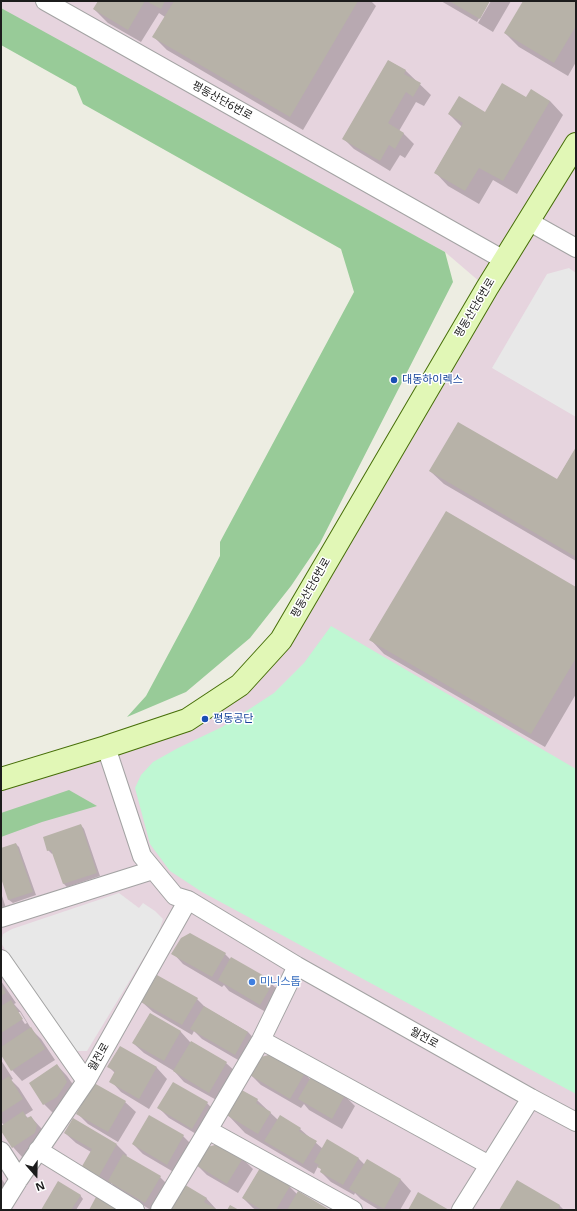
<!DOCTYPE html>
<html>
<head>
<meta charset="utf-8">
<style>
  body { margin:0 }
  #map { position:relative; width:577px; height:1211px; overflow:hidden; background:#edede2; font-family:"Noto Sans",sans-serif }
  canvas { display:block }
  .frame { position:absolute; inset:0; border:2px solid #1c1c1c; pointer-events:none }
  .north { position:absolute; left:16px; top:1155px; width:40px; height:40px; -webkit-text-stroke:3px #fff; paint-order:stroke; rotate:160deg; font-size:11px; font-weight:700; line-height:16px; text-align:center; color:#1c1c1c }
  .north::after { content:''; display:block; margin:auto; width:14px; height:18px; background:#1c1c1c; clip-path:polygon(50% 0,100% 100%,50% 72%,0 100%) }
</style>
</head>
<body>
<div id="map">
<canvas width="577" height="1211"></canvas>
<div class="frame"></div>
<div class="north">N</div>
</div>
<script>
const ctx = document.querySelector('canvas').getContext('2d');
ctx.lineJoin = 'round';
function fill(path, color) {
  ctx.fillStyle = color;
  ctx.fill(path, 'evenodd');
}
function poly(rows) {
  const path = new Path2D();
  for (const r of rows) {
    path.moveTo(r[0], r[1]);
    for (let i = 2; i < r.length; i += 2) path.lineTo(r[i], r[i + 1]);
  }
  return path;
}
function strokePath(path, color, width, dash) {
  ctx.strokeStyle = color;
  ctx.lineWidth = width;
  ctx.lineCap = dash ? 'butt' : 'round';
  ctx.setLineDash(dash || []);
  ctx.stroke(path);
}
function write(font, color, halo, rows, align = 'center') {
  ctx.font = font + ' "Noto Sans","Noto Sans KR",sans-serif';
  ctx.lineWidth = 3;
  ctx.setLineDash([]);
  ctx.textBaseline = 'middle';
  ctx.strokeStyle = halo;
  ctx.fillStyle = color;
  for (const [text, x, y, turn = 0] of rows) {
    ctx.save();
    ctx.translate(x, y);
    ctx.rotate((+turn || 0) * Math.PI / 180);
    ctx.textAlign = isNaN(turn) ? turn : align;
    if (halo) ctx.strokeText(text, 0, 0);
    ctx.fillText(text, 0, 0);
    ctx.restore();
  }
}
fill(poly([
  [1,1,576,1,576,1210,1,1210,1,779,187,720,281,640,487,288,445,252,20,20,1,8]
]), '#e6d4de');
fill(poly([
  [1,8,445,252,453,282,320,543,291,586,250,638,186,692,127,717,146,696,192,610,220,556,220,542,354,292,341,249,83,104,76,87,1,45],
  [69,790,97,806,42,822,1,837,1,813]
]), '#98cb98');
fill(poly([
  [331,626,576,769,576,1094,202,892,170,871,150,844,135,788,141,775,153,762,178,748,222,727,274,693,304,663]
]), '#bff7d3');
fill(poly([
  [569,268,576,273,576,417,492,368,547,274],
  [119,893,139,908,143,903,155,911,163,919,158,934,87,1051,71,1051,1,943,3,934,12,929]
]), '#e8e8e8');
fill(poly([
  [99,1,371,1,376,6,303,130,167,50,154,37,165,17,159,13,141,42,108,23,94,9],
  [441,1,489,1,477,22],
  [491,1,511,1,493,32,478,23],
  [524,1,576,1,576,62,568,76,519,47,505,33],
  [389,61,406,71,431,95,424,106,416,102,399,131,403,133,414,144,405,158,400,155,390,171,354,149,344,139],
  [526,98,550,101,563,115,517,194,493,180,479,204,448,186,435,172,462,127,449,114,485,113],
  [576,448,576,561,444,484,430,471,557,480],
  [576,588,576,694,545,747,384,654,371,640],
  [81,825,84,829,100,876,67,887,64,884,53,853,52,854,48,850],
  [16,844,19,847,36,895,13,903,9,900,1,875,1,849],
  [1,893,8,914,1,916],
  [173,953,225,954,231,960,265,978,276,988,279,1001,271,1015,229,991,224,985,222,987,183,964],
  [1,981,16,1003,14,1004,21,1012,32,1030,41,1039,55,1060,22,1081,12,1070,1,1054,1,1048,2,1047,1,1046],
  [17,1012,20,1012,27,1023,25,1024],
  [197,999,206,1008,248,1032,258,1043,245,1064,202,1039,194,1031,192,1035,153,1012,142,1002],
  [150,1014,181,1032,190,1042,226,1063,237,1073,220,1102,184,1082,174,1071,144,1053,133,1043],
  [120,1047,157,1068,167,1079,149,1109,121,1092,111,1081,115,1073,108,1066],
  [1,1060,13,1079,11,1080,19,1088,33,1110,25,1115,29,1119,31,1117,41,1128,47,1137,23,1158,13,1147,1,1129,1,1127,4,1125,1,1122],
  [57,1065,67,1076,74,1086,55,1115,44,1104,31,1084],
  [305,1074,310,1079,345,1096,355,1106,342,1129,309,1110,304,1104,301,1108,261,1085,251,1075],
  [257,1100,278,1120,300,1129,323,1149,328,1141,359,1159,365,1165,367,1161,401,1180,411,1191,400,1210,379,1210,361,1199,355,1193,354,1195,331,1182,321,1172,322,1170,318,1166,314,1174,245,1133,227,1114],
  [125,1102,136,1112,118,1142,88,1124,78,1114],
  [207,1103,217,1114,203,1138,169,1118,159,1108],
  [65,1133,117,1145,127,1155,126,1157,160,1177,170,1187,151,1210,119,1191,111,1183,108,1187,93,1178,91,1152,76,1143],
  [183,1136,194,1147,177,1174,143,1154,133,1144],
  [242,1158,253,1169,238,1193,207,1175,197,1165],
  [260,1169,290,1187,297,1194,328,1210,256,1210,253,1208,243,1198],
  [1,1178,15,1198,1,1210],
  [517,1181,560,1206,564,1210,500,1210],
  [80,1195,83,1199,76,1210,42,1210],
  [206,1198,216,1209,216,1210,173,1210]
]), '#0003');
fill(poly([
  [98,1,145,1,128,30,93,9],
  [146,1,165,1,161,9],
  [174,1,358,1,290,117,152,37],
  [449,1,490,1,480,19],
  [523,1,576,1,576,26,554,63,504,33],
  [388,60,406,70,404,74,421,83,413,97,406,92,388,123,404,133,395,149,389,145,380,161,342,139],
  [502,83,526,97,531,89,550,101,503,181,479,168,465,191,434,173,463,123,448,114,459,96,485,112],
  [458,422,557,479,576,447,576,557,429,471],
  [446,511,576,587,576,658,531,734,369,640],
  [81,824,97,873,63,884,51,850,47,851,43,837],
  [16,843,33,892,8,900,1,878,1,848],
  [190,933,226,953,212,977,171,954,181,938],
  [231,957,266,977,269,990,260,1005,218,980],
  [157,975,198,998,182,1025,141,1002],
  [1,985,6,993,1,996],
  [11,1000,23,1019,1,1033,1,1006],
  [204,1006,248,1032,235,1055,190,1029],
  [150,1013,181,1031,164,1061,132,1043],
  [31,1027,45,1049,11,1071,1,1055,1,1047],
  [191,1041,227,1062,209,1093,173,1071],
  [120,1046,157,1067,139,1099,109,1082,115,1071,107,1067],
  [272,1054,305,1073,290,1099,250,1075,261,1057],
  [57,1064,64,1075,67,1082,57,1097,43,1105,29,1083],
  [312,1075,345,1095,332,1119,298,1099],
  [9,1076,23,1099,1,1113,1,1081],
  [173,1082,208,1102,192,1129,157,1108],
  [94,1083,126,1101,108,1132,76,1114],
  [240,1089,258,1099,256,1103,271,1112,258,1134,225,1114],
  [23,1111,27,1118,31,1116,37,1125,35,1133,12,1148,1,1131,1,1126],
  [149,1115,184,1135,167,1165,132,1144],
  [280,1115,301,1128,299,1131,317,1141,303,1164,264,1141],
  [73,1118,117,1144,98,1178,81,1168,92,1149,64,1133],
  [327,1139,359,1158,343,1185,320,1172,321,1169,317,1167,319,1165,314,1162],
  [219,1144,243,1158,227,1184,196,1165,207,1147],
  [123,1154,161,1176,145,1203,108,1181],
  [367,1159,401,1179,384,1209,349,1189],
  [260,1168,290,1186,276,1210,262,1210,242,1198],
  [517,1180,560,1205,558,1210,499,1210],
  [58,1181,81,1195,71,1210,41,1210],
  [182,1183,207,1198,204,1202,216,1209,215,1210,172,1210,169,1205],
  [298,1191,330,1210,287,1210],
  [418,1192,449,1210,408,1210],
  [96,1197,118,1210,89,1210],
  [230,1205,239,1210,227,1210]
]), '#b7b2a8');
const street = poly([
  [45,1,504,260],
  [528,221,576,248],
  [106,747,142,856,175,896,188,900,297,966,531,1098,576,1122],
  [1,918,153,870],
  [1,959,86,1081],
  [261,1040,489,1165],
  [208,1130,353,1210],
  [38,1150,135,1210],
  [1,1151,19,1179],
  [1,1208,19,1179,86,1081,188,900],
  [160,1210,208,1130,261,1040,297,966],
  [461,1210,531,1098]
]);
const secondary = poly([
  [1,779,106,747,187,720,240,685,281,640,487,288,576,144]
]);
strokePath(street, '#a3a3a3', 20);
strokePath(secondary, '#466e08', 24);
strokePath(street, '#fff', 18);
strokePath(secondary, '#e1f7b6', 22);
for (const [x, y, r, color] of [
  [394,380,4,"#1a4fb4"],
  [205,719,4,"#1a4fb4"],
  [252,982,4,"#3f7fe0"]
]) {
  const dot = new Path2D();
  dot.arc(x, y, r, 0, 2 * Math.PI);
  ctx.fillStyle = color;
  ctx.fill(dot);
  strokePath(dot, '#fff', 1.5);
}
write('11px', '#1c1c1c', '#fff', [
  ["평동산단6번로",222,101,29],
  ["평동산단6번로",475,308,-59],
  ["평동산단6번로",311,588,-60],
  ["월전로",424,1038,29],
  ["월전로",99,1057,-60]
]);
write('11px', '#164399', '#fff', [
  ["대동하이렉스",402,380],
  ["평동공단",213,719]
], 'left');
write('11px', '#366cbe', '#fff', [
  ["미니스톱",260,982]
], 'left');
</script>
</body>
</html>
